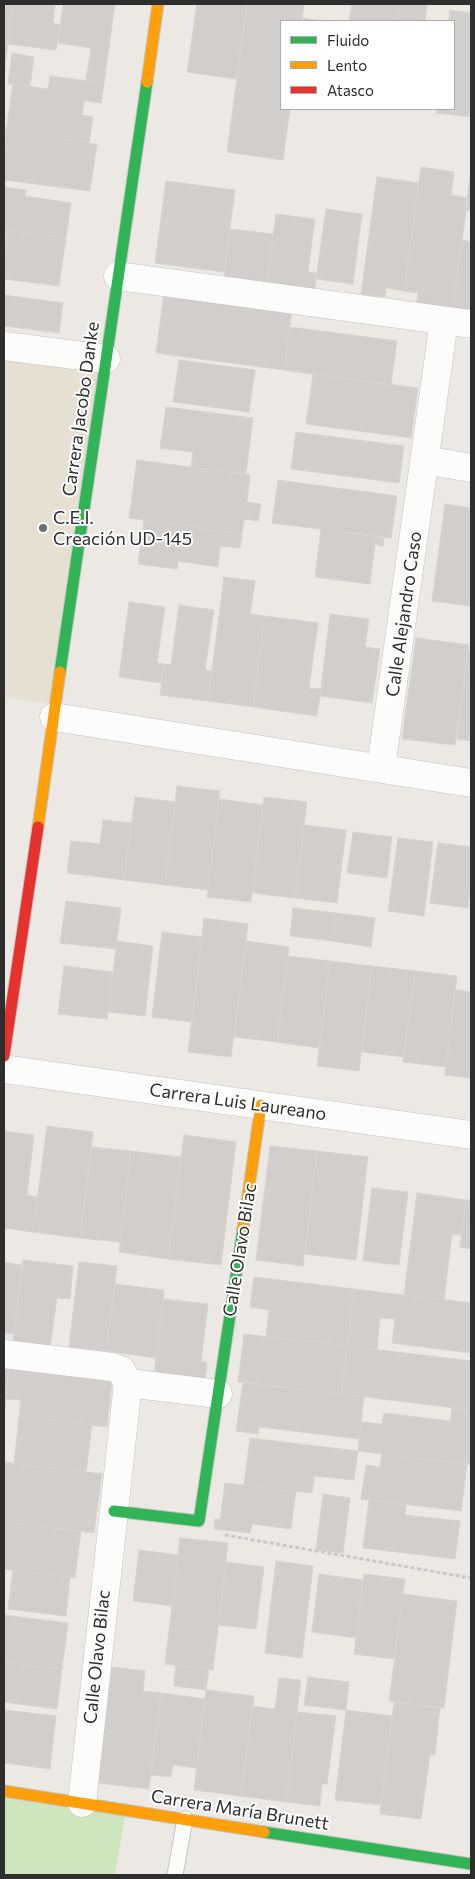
<!DOCTYPE html>
<html>
<head>
<meta charset="utf-8">
<style>
  body { margin:0 }
  #map { position:relative; width:475px; height:1879px; overflow:hidden; background:#ece8e4; font-family:Commissioner,sans-serif }
  canvas { display:block }
  .frame { position:absolute; inset:0; border:5px solid #2e2e2e; pointer-events:none }
  .legend { position:absolute; left:280px; top:20px; width:175px; height:90px; box-sizing:border-box; background:#fff; border:1px solid #ababab; margin:0; padding:6px 9px; list-style:none; font-size:15px; color:#2e2e2e }
  .legend li { display:flex; align-items:center; gap:10px; height:25px }
  .legend b { width:25px; border:1px solid #ababab }
</style>
</head>
<body>
<div id="map">
<canvas width="475" height="1879"></canvas>
<div class="frame"></div>
<ul class="legend">
<li><b style="height:6px;background:#30b455"></b>Fluido</li>
<li><b style="height:6px;background:#ff9f0a"></b>Lento</li>
<li><b style="height:6px;background:#e5322d"></b>Atasco</li>
</ul>
</div>
<script>
const ctx = document.querySelector('canvas').getContext('2d');
ctx.lineJoin = 'round';
function fill(path, color) {
  ctx.fillStyle = color;
  ctx.fill(path, 'evenodd');
}
function poly(rows) {
  const path = new Path2D();
  for (const r of rows) {
    path.moveTo(r[0], r[1]);
    for (let i = 2; i < r.length; i += 2) path.lineTo(r[i], r[i + 1]);
  }
  return path;
}
function strokePath(path, color, width, dash) {
  ctx.strokeStyle = color;
  ctx.lineWidth = width;
  ctx.lineCap = dash ? 'butt' : 'round';
  ctx.setLineDash(dash || []);
  ctx.stroke(path);
}
function write(font, color, halo, rows, align = 'center') {
  ctx.font = font + ' Commissioner,sans-serif';
  ctx.lineWidth = 4;
  ctx.setLineDash([]);
  ctx.textBaseline = 'middle';
  ctx.strokeStyle = halo;
  ctx.fillStyle = color;
  for (const [text, x, y, turn = 0] of rows) {
    ctx.save();
    ctx.translate(x, y);
    ctx.rotate((+turn || 0) * Math.PI / 180);
    ctx.textAlign = isNaN(turn) ? turn : align;
    if (halo) ctx.strokeText(text, 0, 0);
    ctx.fillText(text, 0, 0);
    ctx.restore();
  }
}
fill(poly([
  [4,346,106,359,56,705,4,697]
]), '#e6e0d3');
fill(poly([
  [4,1791,126,1810,115,1875,4,1875]
]), '#cee6be');
const building = poly([
  [4,4,13,4,9,37,4,36,4,4],
  [13,4,55,4,53,23,60,25,56,50,8,44,13,4],
  [63,4,115,4,104,83,86,80,91,48,58,43,63,4],
  [197,4,247,4,236,79,187,72,197,4],
  [247,4,304,4,302,21,281,21,281,109,290,109,283,160,227,152,247,4],
  [352,4,400,4,398,21,349,21,352,4],
  [400,4,427,5,425,21,398,21,400,4],
  [450,10,471,13,471,117,436,113,437,109,454,109,454,21,449,21,450,10],
  [302,18,328,21,302,21,302,18],
  [4,36,9,37,4,73,4,36],
  [12,53,34,57,30,86,8,84,12,53],
  [50,76,104,83,101,103,84,101,82,115,93,117,89,143,6,132,13,84,48,89,50,76],
  [6,132,97,144,90,191,4,180,6,132],
  [421,167,454,172,451,195,468,198,452,311,416,307,418,293,404,291,421,167],
  [471,170,471,211,465,210,471,170],
  [377,177,419,183,404,291,386,288,385,297,361,294,377,177],
  [166,181,235,190,224,272,155,263,166,181],
  [4,187,26,190,25,196,71,203,66,238,4,230,4,187],
  [326,209,362,214,353,284,316,279,326,209],
  [276,214,315,219,308,272,317,273,314,295,266,289,276,214],
  [230,229,273,234,266,289,223,283,230,229],
  [6,230,66,238,59,286,4,279,6,230],
  [462,240,471,242,471,314,452,311,462,240],
  [164,293,292,310,284,370,156,353,164,293],
  [4,295,63,303,59,333,4,326,4,295],
  [290,327,397,341,391,385,284,370,290,327],
  [179,360,255,370,249,412,173,402,179,360],
  [313,374,418,388,411,438,306,424,313,374],
  [166,407,253,418,246,474,191,467,193,452,160,448,166,407],
  [296,432,404,446,399,483,291,469,296,432],
  [137,460,250,475,247,502,261,504,258,521,244,519,242,534,129,518,137,460],
  [278,480,397,496,391,538,272,523,278,480],
  [445,504,471,508,471,606,432,601,445,504],
  [144,520,242,534,240,548,220,546,218,567,178,561,177,569,138,564,144,520],
  [321,529,384,538,383,546,375,544,370,584,315,577,321,529],
  [224,577,255,581,250,614,265,616,253,707,208,701,224,577],
  [129,602,165,607,157,663,164,664,161,683,119,677,129,602],
  [179,605,214,610,205,670,212,671,208,701,160,695,164,664,171,665,179,605],
  [330,614,369,619,365,647,380,649,372,703,320,696,330,614],
  [265,616,318,623,309,688,321,689,317,716,253,707,265,616],
  [416,638,469,645,455,745,402,739,416,638],
  [468,650,471,650,471,741,457,739,468,650],
  [177,786,220,791,208,890,165,885,177,786],
  [135,797,175,802,165,885,124,880,135,797],
  [264,797,307,802,295,898,252,893,264,797],
  [219,799,263,805,251,902,207,897,219,799],
  [103,820,131,823,124,880,67,873,71,841,100,844,103,820],
  [304,825,346,830,337,903,295,898,304,825],
  [353,832,392,837,387,878,347,873,353,832],
  [398,838,433,842,424,916,388,911,398,838],
  [438,843,471,847,471,884,468,908,430,903,438,843],
  [66,901,121,908,116,949,60,943,66,901],
  [293,908,336,913,332,941,290,936,293,908],
  [336,913,375,918,371,947,332,941,336,913],
  [204,918,248,924,231,1057,188,1052,204,918],
  [162,932,202,937,192,1022,152,1017,162,932],
  [117,941,153,946,145,1016,108,1012,117,941],
  [246,941,289,947,277,1042,234,1037,246,941],
  [288,956,330,961,319,1048,277,1042,288,956],
  [330,961,372,966,359,1071,317,1066,330,961],
  [64,966,113,972,107,1019,58,1014,64,966],
  [372,966,415,971,404,1057,362,1052,372,966],
  [415,971,457,976,446,1067,403,1062,415,971],
  [455,990,471,992,471,1078,445,1075,455,990],
  [47,1126,93,1132,80,1238,33,1232,47,1126],
  [4,1131,34,1135,27,1195,38,1197,33,1232,4,1228,4,1131],
  [184,1135,236,1142,221,1265,168,1259,184,1135],
  [270,1146,317,1151,303,1266,256,1260,270,1146],
  [92,1147,131,1151,120,1242,80,1238,92,1147],
  [131,1151,181,1157,168,1259,119,1252,131,1151],
  [317,1151,368,1157,356,1260,305,1254,317,1151],
  [372,1188,408,1192,399,1265,363,1261,372,1188],
  [417,1193,466,1200,462,1235,452,1234,444,1300,404,1295,417,1193],
  [466,1200,471,1200,471,1249,460,1247,466,1200],
  [23,1260,73,1266,70,1299,57,1298,50,1347,13,1342,23,1260],
  [4,1262,22,1265,14,1334,4,1333,4,1262],
  [79,1262,117,1266,106,1351,69,1347,79,1262],
  [254,1277,354,1289,347,1346,266,1336,269,1310,250,1307,254,1277],
  [115,1284,164,1290,156,1358,106,1351,115,1284],
  [354,1289,471,1303,471,1353,392,1343,395,1319,380,1318,377,1350,347,1346,354,1289],
  [163,1299,208,1304,201,1362,207,1362,205,1380,154,1374,163,1299],
  [244,1334,347,1346,341,1394,238,1382,244,1334],
  [347,1346,471,1361,471,1410,341,1394,347,1346],
  [4,1368,9,1368,4,1414,4,1368],
  [9,1368,112,1381,107,1427,19,1416,21,1400,6,1399,9,1368],
  [243,1382,364,1397,359,1439,259,1427,258,1434,236,1431,243,1382],
  [452,1408,471,1410,471,1465,358,1451,361,1422,382,1424,384,1413,450,1421,452,1408],
  [19,1416,92,1425,86,1472,14,1463,19,1416],
  [250,1438,358,1451,354,1480,314,1476,312,1493,244,1485,250,1438],
  [382,1454,467,1464,461,1511,361,1499,366,1465,380,1467,382,1454],
  [4,1462,102,1474,94,1533,4,1522,4,1462],
  [225,1483,296,1491,291,1529,252,1524,250,1533,214,1529,215,1519,220,1520,225,1483],
  [323,1494,350,1498,343,1553,316,1550,323,1494],
  [369,1500,406,1505,405,1515,460,1521,455,1559,363,1548,369,1500],
  [4,1522,81,1531,75,1578,4,1569,4,1522],
  [180,1538,228,1543,213,1670,165,1664,180,1538],
  [139,1550,178,1555,172,1606,133,1601,139,1550],
  [276,1561,313,1566,302,1658,265,1653,276,1561],
  [226,1562,264,1567,256,1629,218,1625,226,1562],
  [13,1570,70,1577,66,1616,8,1609,13,1570],
  [319,1574,363,1580,356,1638,312,1632,319,1574],
  [364,1574,405,1579,394,1659,354,1654,364,1574],
  [403,1594,457,1601,444,1708,389,1701,403,1594],
  [4,1615,68,1623,62,1669,4,1662,4,1615],
  [5,1662,62,1669,57,1709,4,1702,5,1662],
  [176,1665,209,1669,206,1690,174,1686,176,1665],
  [112,1667,145,1671,143,1691,161,1693,149,1789,98,1783,112,1667],
  [308,1677,349,1682,346,1710,304,1705,308,1677],
  [279,1678,301,1680,286,1802,241,1796,252,1706,275,1709,279,1678],
  [206,1690,254,1696,241,1796,194,1790,206,1690],
  [161,1693,205,1699,197,1768,173,1765,171,1777,151,1775,161,1693],
  [394,1702,440,1708,435,1755,430,1755,421,1819,380,1814,394,1702],
  [4,1710,56,1716,50,1769,4,1763,4,1710],
  [346,1710,392,1716,381,1805,335,1800,346,1710],
  [297,1712,336,1716,327,1784,322,1784,320,1806,286,1802,297,1712]
]);
fill(building, '#d1cecb');
strokePath(building, '#d7d4d0', 1);
const lane = poly([
  [175,1875,185,1819]
]);
const street = poly([
  [118,276,471,324],
  [4,346,106,359],
  [425,460,471,468],
  [54,717,471,783],
  [381,768,444,321],
  [4,1069,471,1135],
  [4,1354,112,1367,121,1370,128,1383],
  [128,1383,218,1394],
  [82,1803,128,1383]
]);
const fast = poly([
  [60,672,147,82],
  [114,1511,199,1521,243,1229],
  [264,1832,471,1864]
]);
const slow = poly([
  [147,82,158,4],
  [38,827,60,672],
  [243,1229,261,1105],
  [4,1791,264,1832]
]);
const jam = poly([
  [4,1056,38,827]
]);
strokePath(lane, '#c5c4c5', 17);
strokePath(street, '#c5c4c5', 29);
strokePath(fast, '#c5c4c5', 13);
strokePath(slow, '#c5c4c5', 13);
strokePath(jam, '#c5c4c5', 13);
strokePath(poly([
  [225,1535,471,1578]
]), '#c9c9c8', 3, [4, 2.5]);
strokePath(lane, '#fcfcfb', 15);
strokePath(street, '#fcfcfb', 28);
strokePath(fast, '#30b455', 11);
strokePath(slow, '#ff9f0a', 11);
strokePath(jam, '#e5322d', 11);
for (const [x, y, r, color] of [
  [43,528,5,"#706f6e"]
]) {
  const dot = new Path2D();
  dot.arc(x, y, r, 0, 2 * Math.PI);
  ctx.fillStyle = color;
  ctx.fill(dot);
  strokePath(dot, '#fff', 2);
}
write('18px', '#2e2e2e', '#fff', [
  ["Carrera Jacobo Danke",81,409,-82],
  ["Calle Alejandro Caso",404,614,-82],
  ["Carrera Luis Laureano",238,1102,8],
  ["Calle Olavo Bilac",240,1250,-81],
  ["Calle Olavo Bilac",97,1657,-84],
  ["Carrera María Brunett",240,1810,9]
]);
write('18px', '#2e2e2e', '#fff', [
  ["C.E.I.",53,518],
  ["Creación UD-145",53,539]
], 'left');
</script>
</body>
</html>
